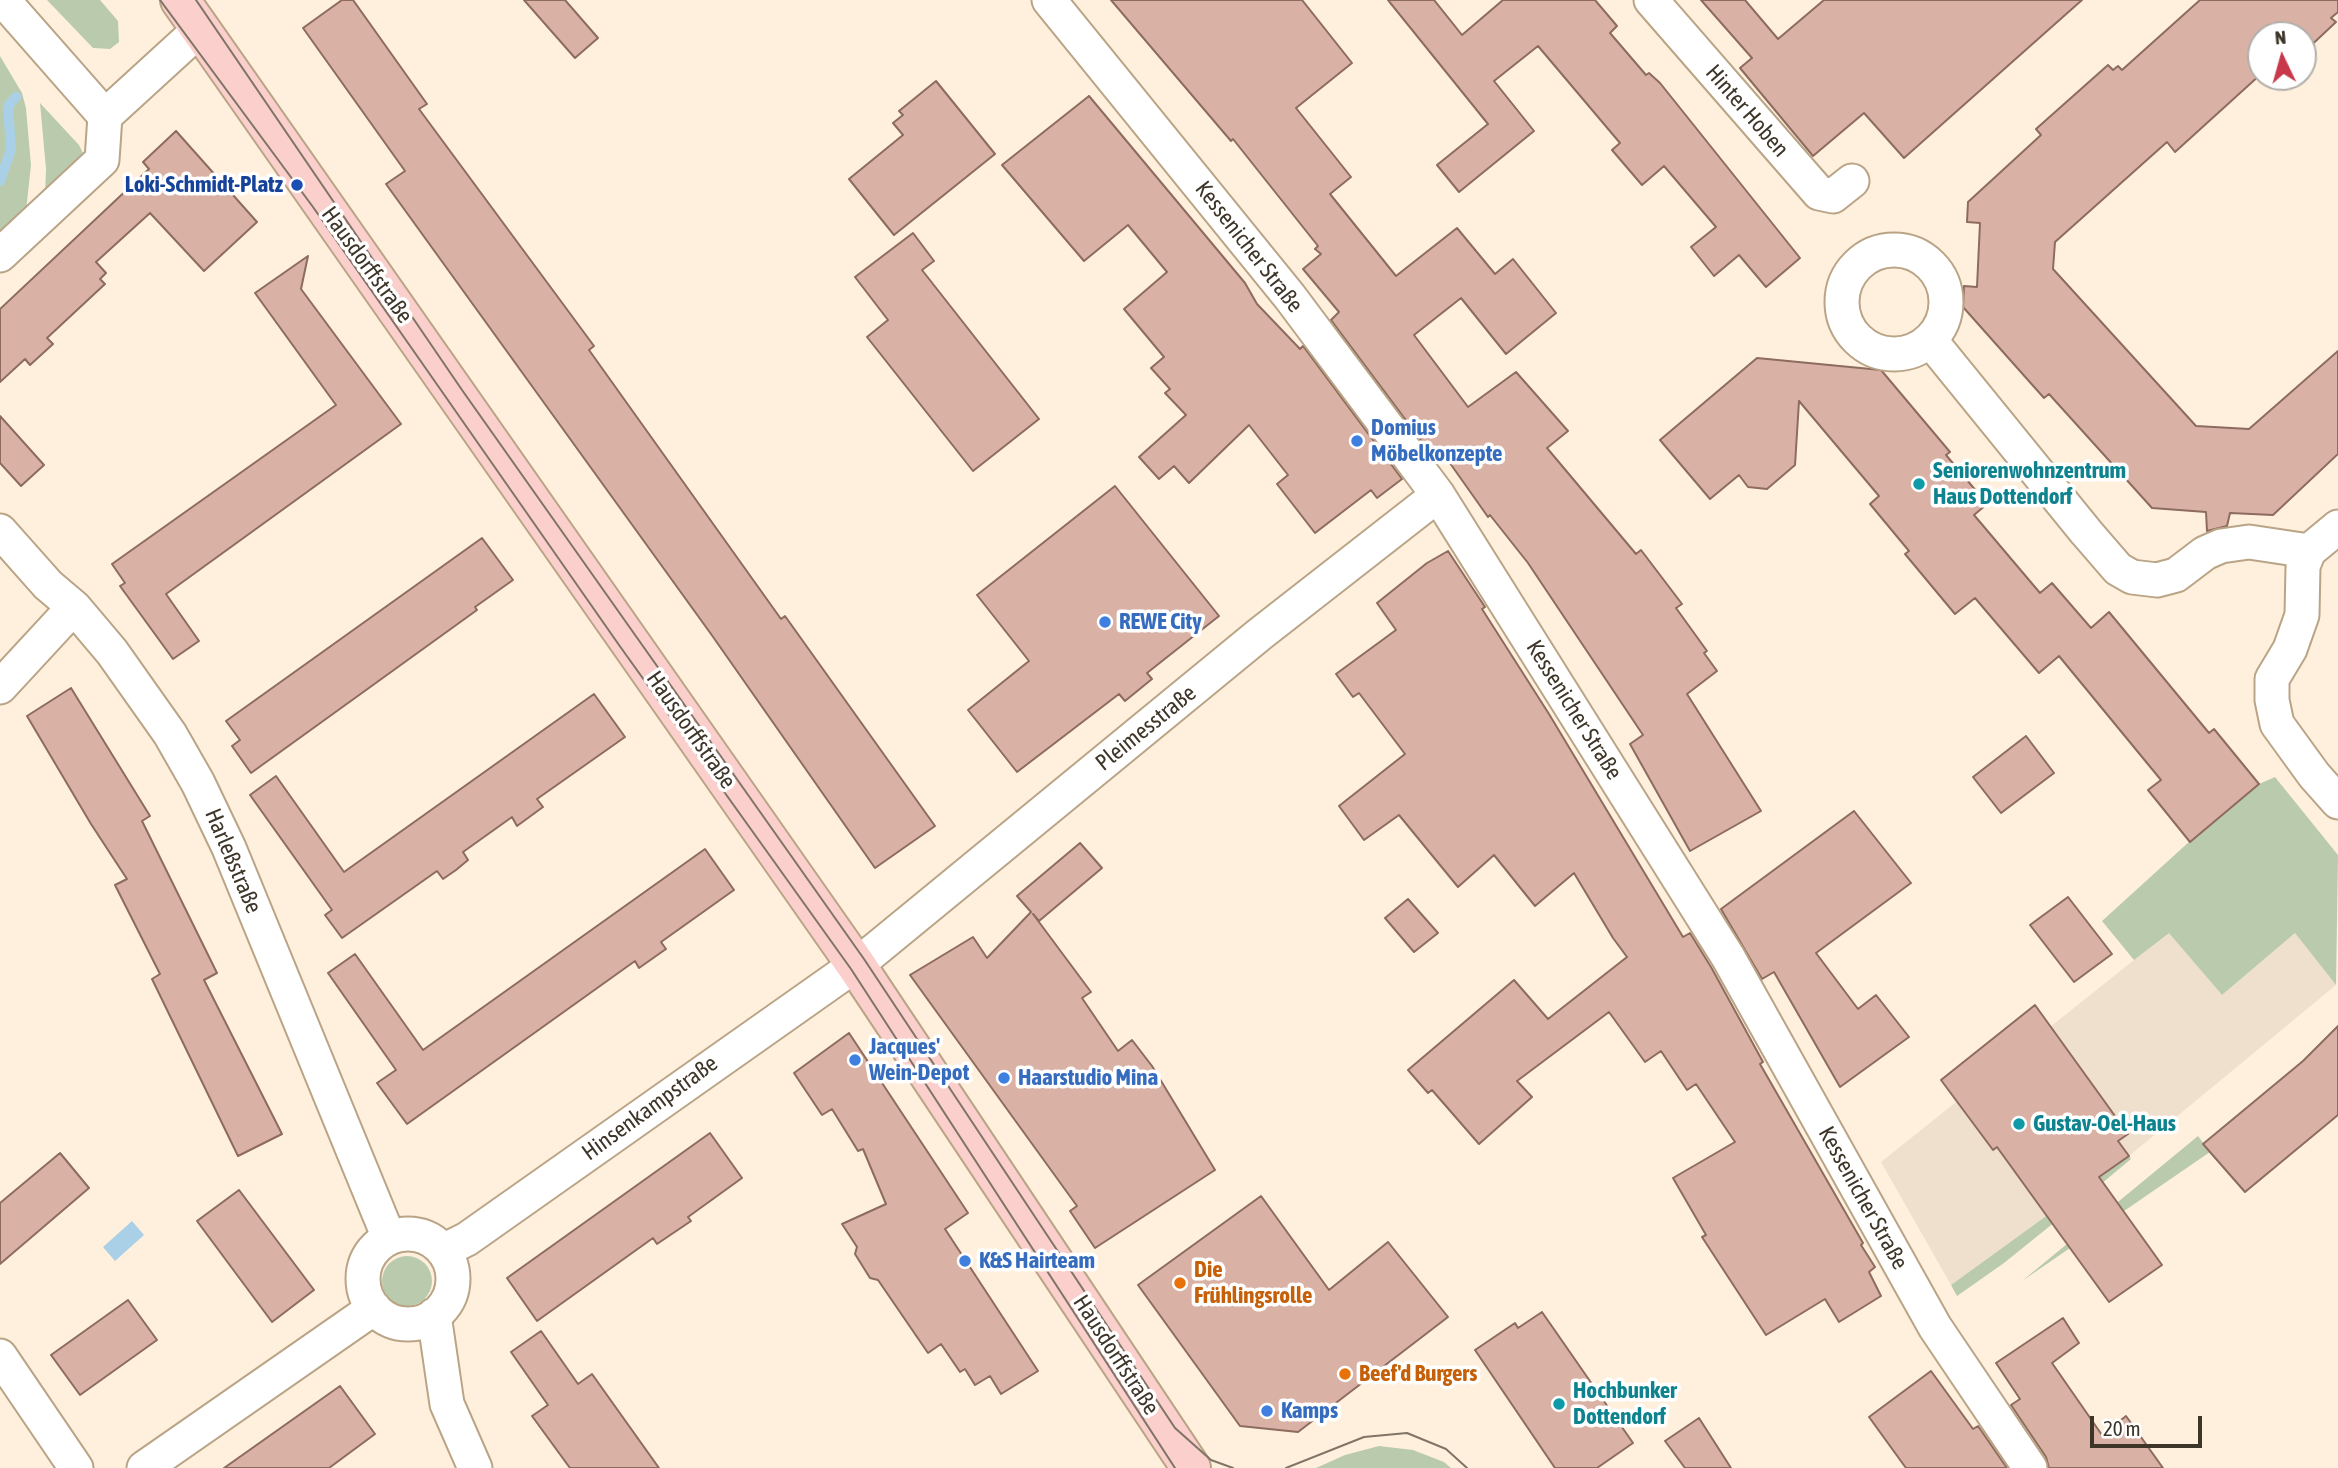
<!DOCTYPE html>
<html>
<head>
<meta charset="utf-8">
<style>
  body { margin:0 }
  #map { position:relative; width:2338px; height:1468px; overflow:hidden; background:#fff0de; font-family:"Asap Condensed",sans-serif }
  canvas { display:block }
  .north { position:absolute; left:2247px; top:21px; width:70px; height:70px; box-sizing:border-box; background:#fff; border:2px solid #b2aea9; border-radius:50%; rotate:355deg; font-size:19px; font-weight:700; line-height:28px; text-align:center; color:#3e3529 }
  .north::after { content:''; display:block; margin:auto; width:24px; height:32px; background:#c9384a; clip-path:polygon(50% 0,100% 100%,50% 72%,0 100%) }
  .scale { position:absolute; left:2090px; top:1416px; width:112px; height:32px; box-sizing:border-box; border:4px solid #3e3529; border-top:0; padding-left:9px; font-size:21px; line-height:24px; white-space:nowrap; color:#3e3529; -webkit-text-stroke:5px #fff; paint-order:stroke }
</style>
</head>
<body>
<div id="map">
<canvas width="2338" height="1468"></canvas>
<div class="north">N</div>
<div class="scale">20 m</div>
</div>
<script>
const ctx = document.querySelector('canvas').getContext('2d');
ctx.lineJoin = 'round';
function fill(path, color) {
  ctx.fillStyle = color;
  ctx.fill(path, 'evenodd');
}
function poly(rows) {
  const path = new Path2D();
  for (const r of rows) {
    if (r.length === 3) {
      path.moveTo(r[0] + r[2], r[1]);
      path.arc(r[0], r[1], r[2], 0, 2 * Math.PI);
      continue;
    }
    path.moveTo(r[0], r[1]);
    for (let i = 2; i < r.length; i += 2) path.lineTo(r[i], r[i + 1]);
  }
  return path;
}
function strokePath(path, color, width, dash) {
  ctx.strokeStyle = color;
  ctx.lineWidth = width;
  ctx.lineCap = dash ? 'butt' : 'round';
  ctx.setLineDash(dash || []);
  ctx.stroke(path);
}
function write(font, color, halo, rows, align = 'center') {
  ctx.font = font + ' "Asap Condensed",sans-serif';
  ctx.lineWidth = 7;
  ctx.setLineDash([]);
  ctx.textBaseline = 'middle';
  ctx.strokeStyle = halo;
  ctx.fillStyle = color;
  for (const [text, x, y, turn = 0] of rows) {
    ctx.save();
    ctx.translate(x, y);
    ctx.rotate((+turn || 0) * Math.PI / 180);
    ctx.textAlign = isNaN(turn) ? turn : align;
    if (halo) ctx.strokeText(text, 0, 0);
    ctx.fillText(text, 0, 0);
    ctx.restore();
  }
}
fill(poly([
  [2169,932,2222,995,2295,933,2336,985,2129,1156,1951,1285,1881,1162]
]), '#efdfcd');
fill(poly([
  [47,0,100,0,118,21,119,42,110,49,93,48],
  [0,56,22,93,26,108,31,165,26,211,0,243],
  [40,103,79,145,84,155,45,196,46,169],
  [2275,777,2338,855,2336,985,2295,933,2222,995,2169,933,2134,960,2102,921,2190,841,2259,784],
  [2198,1136,2210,1152,2022,1281],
  [2129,1156,2131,1159,2071,1209,2004,1263,1957,1296,1951,1285],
  [407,1281,25],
  [1379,1446,1413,1450,1444,1462,1451,1468,1316,1468,1345,1455]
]), '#b9cbac');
fill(poly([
  [132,1221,144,1235,115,1261,103,1247]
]), '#aad0e7');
strokePath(poly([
  [0,181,11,149,8,106,16,97]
]), '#aad0e7', 10);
const building = poly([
  [342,0,353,0,427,104,419,109,594,346,589,350,781,619,785,616,935,826,875,868,711,634,386,184,405,171,303,28,342,0],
  [524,0,565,0,598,38,575,58,524,0],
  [1111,0,1302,0,1352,63,1296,108,1351,177,1330,194,1396,276,1457,228,1495,274,1513,259,1556,313,1506,354,1461,298,1414,335,1468,407,1516,372,1568,431,1547,448,1636,554,1641,550,1682,604,1676,608,1707,651,1704,653,1717,671,1687,694,1761,811,1690,851,1630,744,1643,735,1528,563,1490,515,1488,517,1440,449,1432,455,1331,320,1339,312,1303,269,1321,254,1315,249,1318,246,1233,139,1231,141,1111,0],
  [1388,0,1434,0,1462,35,1503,0,1595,0,1617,26,1610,33,1646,75,1649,73,1660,83,1800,258,1766,287,1739,255,1714,276,1691,247,1716,227,1664,166,1642,185,1612,150,1620,143,1538,46,1494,81,1534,131,1459,192,1437,165,1488,124,1388,0],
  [1701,0,1745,0,1778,39,1824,0,2082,0,1904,158,1864,113,1813,156,1740,68,1752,58,1701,0],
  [2200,0,2338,0,2338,12,2331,18,2336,22,2303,53,2303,35,2261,35,2261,74,2175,152,2167,142,2055,242,2053,269,2196,426,2249,429,2338,351,2338,454,2273,515,2230,513,2227,526,2207,531,2206,512,2152,508,2049,394,2044,398,1963,307,1964,286,1977,287,1980,223,1967,222,1968,202,2041,135,2036,129,2108,65,2113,70,2118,66,2122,70,2200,0],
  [936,81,995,154,894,235,849,179,903,135,893,123,903,115,899,111,936,81],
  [1089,96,1245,283,1257,304,1300,349,1303,346,1402,479,1377,498,1371,490,1315,533,1277,484,1288,475,1249,425,1189,483,1174,466,1159,479,1139,457,1186,415,1165,393,1170,389,1151,368,1164,357,1124,309,1167,272,1128,225,1084,261,1002,165,1089,96],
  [176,131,257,222,204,271,150,213,96,262,106,273,100,279,105,284,47,338,53,344,30,365,25,359,0,382,0,309,149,169,143,162,176,131],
  [913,233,934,261,922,270,1039,419,973,471,867,337,888,320,855,277,913,233],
  [308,256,301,289,401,424,166,594,199,641,173,659,120,586,125,583,112,564,336,405,255,293,308,256],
  [1757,358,1881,370,1950,452,1946,455,1987,504,1974,515,2040,593,2052,583,2091,628,2109,612,2209,733,2214,729,2259,784,2190,842,2148,790,2161,780,2059,656,2039,673,1975,598,1955,614,1905,554,1909,551,1870,504,1879,496,1799,401,1795,465,1767,489,1748,487,1739,475,1710,499,1660,440,1757,358],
  [0,416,44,465,21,486,0,463,0,416],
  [1115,486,1219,616,1147,673,1152,679,1125,701,1119,694,1017,772,968,710,1029,661,977,595,1115,486],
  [482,538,513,580,475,607,477,610,251,773,232,746,240,740,226,721,482,538],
  [1448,551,1485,607,1482,609,1549,714,1683,937,1690,933,1711,967,1763,1062,1760,1064,1863,1243,1861,1245,1875,1267,1869,1272,1881,1296,1839,1322,1825,1299,1766,1335,1702,1237,1706,1235,1673,1178,1735,1142,1696,1084,1687,1090,1661,1051,1645,1062,1609,1012,1517,1081,1532,1097,1479,1144,1432,1090,1428,1093,1408,1070,1514,980,1548,1019,1627,957,1613,938,1574,873,1535,906,1494,855,1458,887,1399,815,1364,840,1339,806,1405,754,1359,693,1353,697,1336,674,1396,630,1377,603,1427,563,1448,551],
  [71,688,150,816,142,821,217,973,204,980,282,1134,238,1156,152,979,160,974,115,885,127,879,91,824,27,716,71,688],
  [594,694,625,737,537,799,543,807,517,826,512,817,463,852,468,860,456,870,443,879,437,871,342,938,325,915,332,910,250,795,276,776,344,872,594,694],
  [2026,736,2054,773,2001,813,1973,777,2026,736],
  [1854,811,1911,883,1816,953,1858,1009,1876,995,1909,1037,1840,1087,1774,972,1762,979,1721,909,1854,811],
  [1080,843,1102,868,1039,921,1033,914,1091,992,1082,998,1118,1051,1132,1040,1152,1066,1215,1170,1095,1248,1070,1211,1077,1206,910,975,973,937,987,958,1031,912,1017,896,1080,843],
  [705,849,734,890,661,942,666,949,639,968,635,961,407,1124,377,1083,396,1070,328,973,355,954,423,1050,705,849],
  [2068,897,2112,954,2074,982,2030,925,2068,897],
  [1408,899,1438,933,1414,952,1385,918,1408,899],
  [2035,1005,2128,1134,2118,1141,2129,1156,2099,1177,2162,1265,2109,1302,1997,1147,1993,1150,1941,1080,2035,1005],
  [2338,1026,2338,1115,2245,1192,2203,1144,2303,1061,2338,1026],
  [849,1033,968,1213,945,1229,1038,1371,1001,1394,990,1376,975,1385,965,1369,960,1372,941,1344,928,1353,878,1280,870,1278,855,1254,857,1247,842,1224,886,1204,863,1149,858,1151,832,1109,822,1115,794,1073,849,1033],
  [710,1133,742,1178,688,1217,691,1221,657,1244,653,1238,537,1321,507,1278,710,1133],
  [60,1153,89,1188,0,1264,0,1203,60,1153],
  [239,1190,314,1290,272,1322,197,1221,239,1190],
  [1261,1196,1329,1290,1388,1242,1448,1317,1298,1432,1240,1426,1138,1285,1261,1196],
  [128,1300,157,1340,80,1395,51,1355,128,1300],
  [1542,1312,1633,1443,1597,1468,1555,1468,1475,1350,1515,1323,1518,1328,1542,1312],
  [2063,1318,2079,1343,2052,1363,2102,1435,2126,1416,2163,1468,2049,1468,2046,1457,2011,1405,2020,1399,1996,1363,2063,1318],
  [541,1331,578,1384,592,1374,659,1468,570,1468,532,1416,548,1405,511,1352,541,1331],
  [1931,1371,1973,1429,1978,1426,2007,1468,1906,1468,1869,1417,1931,1371],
  [340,1386,375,1434,329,1468,224,1468,340,1386],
  [1699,1418,1731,1468,1685,1468,1665,1441,1699,1418]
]);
fill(building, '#dab2a5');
strokePath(building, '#8d6b5f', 2);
const street = poly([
  [1049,0,1290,297,1438,495,1728,957,1935,1327,2030,1468],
  [1651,0,1819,193,1833,196,1852,181],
  [105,116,199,30],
  [1894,302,52],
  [0,255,102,160,105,116,3,0],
  [1930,340,2086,532,2118,569,2132,577,2157,580,2176,575,2205,553,2221,546,2249,542,2309,551,2303,566,2302,615,2290,649,2272,679,2272,700,2277,724,2314,775,2338,802],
  [0,531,48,585,74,607,112,652,170,734,198,783,229,848,389,1238],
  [2309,551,2338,527],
  [0,687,74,607],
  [408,1279,45],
  [443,1251,467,1239,864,959,1260,634,1438,495],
  [434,1315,447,1404,475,1468],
  [0,1356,76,1468],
  [144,1468,374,1308]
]);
const secondary = poly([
  [180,0,856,965,1191,1468]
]);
strokePath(street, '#baa486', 37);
strokePath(secondary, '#baa486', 42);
strokePath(street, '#fff', 33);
strokePath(secondary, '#facfcc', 38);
strokePath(poly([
  [160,0,313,207,619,645,851,969,1175,1468],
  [196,0,462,390,864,959,1175,1428,1211,1460,1233,1468],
  [1286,1468,1364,1437,1407,1433,1446,1449,1467,1468]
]), '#7f7466', 2);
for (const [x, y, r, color] of [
  [297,185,7,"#1a4fb4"],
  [1357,441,7,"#3f7fe0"],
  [1919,484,7,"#0f9aa8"],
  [1105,622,7,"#3f7fe0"],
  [855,1060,7,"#3f7fe0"],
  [1004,1078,7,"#3f7fe0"],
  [2019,1124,7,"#0f9aa8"],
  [965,1261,7,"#3f7fe0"],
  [1180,1283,7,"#e8710a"],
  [1345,1374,7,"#e8710a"],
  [1559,1404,7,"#0f9aa8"],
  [1267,1411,7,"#3f7fe0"]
]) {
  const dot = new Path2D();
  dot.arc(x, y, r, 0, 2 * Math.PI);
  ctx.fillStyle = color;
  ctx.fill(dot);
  strokePath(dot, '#fff', 2.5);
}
write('23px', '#3e3529', '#fff', [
  ["Hinter Hoben",1747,111,49],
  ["Kessenicher Straße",1249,247,52],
  ["Hausdorffstraße",367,265,54],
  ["Kessenicher Straße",1574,710,58],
  ["Pleimesstraße",1146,728,-39],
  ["Hausdorffstraße",691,730,55],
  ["Harleßstraße",233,861,67],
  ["Hinsenkampstraße",650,1108,-36],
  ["Kessenicher Straße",1863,1198,61],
  ["Hausdorffstraße",1116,1355,57]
]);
write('bold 23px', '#164399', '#fff', [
  ["Loki-Schmidt-Platz",283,185]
], 'right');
write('bold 23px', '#366cbe', '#fff', [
  ["Domius",1371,428],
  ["Möbelkonzepte",1371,454],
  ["REWE City",1119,622],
  ["Jacques'",869,1047],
  ["Wein-Depot",869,1073],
  ["Haarstudio Mina",1018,1078],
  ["K&S Hairteam",979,1261],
  ["Kamps",1281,1411]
], 'left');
write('bold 23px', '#0d838f', '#fff', [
  ["Seniorenwohnzentrum",1933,471],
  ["Haus Dottendorf",1933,497],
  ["Gustav-Oel-Haus",2033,1124],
  ["Hochbunker",1573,1391],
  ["Dottendorf",1573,1417]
], 'left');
write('bold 23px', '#c56008', '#fff', [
  ["Die",1194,1270],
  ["Frühlingsrolle",1194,1296],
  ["Beef'd Burgers",1359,1374]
], 'left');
</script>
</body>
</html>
